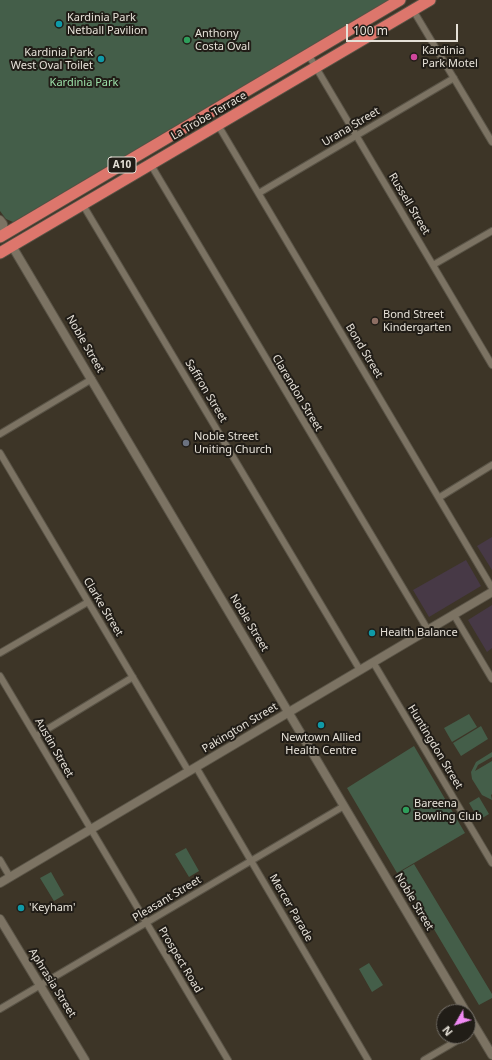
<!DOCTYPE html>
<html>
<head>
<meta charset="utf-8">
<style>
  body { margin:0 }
  #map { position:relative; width:492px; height:1060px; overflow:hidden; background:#3d3527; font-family:"Noto Sans",sans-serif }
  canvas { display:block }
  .north { position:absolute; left:436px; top:1004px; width:40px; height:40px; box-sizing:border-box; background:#211d17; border:1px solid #706b64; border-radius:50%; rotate:231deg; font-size:11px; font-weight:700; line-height:16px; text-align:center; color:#e6e1d8 }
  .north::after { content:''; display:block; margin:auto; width:14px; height:18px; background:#f18af4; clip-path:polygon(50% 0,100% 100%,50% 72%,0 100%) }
  .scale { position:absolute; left:346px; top:24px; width:112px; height:18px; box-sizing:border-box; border:2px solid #e6e1d8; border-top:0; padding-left:5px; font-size:12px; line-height:14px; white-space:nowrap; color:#e6e1d8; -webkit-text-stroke:3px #211d17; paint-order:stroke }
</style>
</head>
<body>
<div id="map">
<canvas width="492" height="1060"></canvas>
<div class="north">N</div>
<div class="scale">100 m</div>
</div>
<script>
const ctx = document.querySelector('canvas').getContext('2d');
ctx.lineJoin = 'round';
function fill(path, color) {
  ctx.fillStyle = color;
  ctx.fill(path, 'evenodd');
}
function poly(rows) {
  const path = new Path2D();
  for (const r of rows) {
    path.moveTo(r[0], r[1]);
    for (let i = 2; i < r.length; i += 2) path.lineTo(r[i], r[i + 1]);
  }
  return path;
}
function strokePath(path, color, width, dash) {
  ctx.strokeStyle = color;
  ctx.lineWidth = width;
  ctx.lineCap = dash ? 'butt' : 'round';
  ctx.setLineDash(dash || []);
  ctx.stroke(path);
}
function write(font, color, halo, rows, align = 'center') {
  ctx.font = font + ' "Noto Sans",sans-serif';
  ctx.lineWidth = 4;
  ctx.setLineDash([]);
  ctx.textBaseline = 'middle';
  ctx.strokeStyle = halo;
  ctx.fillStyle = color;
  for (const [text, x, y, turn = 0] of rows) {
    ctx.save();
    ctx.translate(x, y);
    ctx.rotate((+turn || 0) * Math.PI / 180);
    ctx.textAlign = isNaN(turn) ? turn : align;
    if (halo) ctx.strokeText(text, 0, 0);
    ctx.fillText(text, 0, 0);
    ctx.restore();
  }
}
fill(poly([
  [492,537,492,570,477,546],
  [466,560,481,586,429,617,413,590],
  [492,605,492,648,487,652,468,620]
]), '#473946');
fill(poly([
  [0,0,388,0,13,222,6,219,0,211],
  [469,714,477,727,452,742,444,728],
  [481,726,488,739,461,756,453,743],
  [414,746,465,833,397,873,347,788],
  [492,752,492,757,478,765,475,771,492,761,492,794,491,795,492,800,482,795,472,779,471,772,476,762],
  [479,797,489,814,479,820,469,803],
  [186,848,199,871,189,877,175,854],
  [414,864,492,994,492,998,479,1005,400,872],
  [51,872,64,895,54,901,40,878],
  [369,963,383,985,372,992,359,969]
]), '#445e49');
const street = poly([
  [413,10,492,142],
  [308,54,492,365],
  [218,125,492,588],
  [151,165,428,630],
  [259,193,454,78],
  [83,205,360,670],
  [433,265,492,231],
  [0,434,92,379],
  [0,453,189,772],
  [440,497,492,465],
  [454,615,492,679],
  [0,653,88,602],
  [373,662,492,863],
  [0,676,228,1060],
  [36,736,133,677],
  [196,767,368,1060],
  [0,860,10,877],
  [0,1009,344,806],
  [424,1060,465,1036]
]);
const secondary = poly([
  [0,220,3,224,4,234],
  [12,246,466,1012],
  [0,883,492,592],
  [0,919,85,1060],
  [468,1015,492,1055]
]);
const highway = poly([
  [0,237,400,0],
  [0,253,430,0]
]);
strokePath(street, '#5a5447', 8);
strokePath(secondary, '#5a5447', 10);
strokePath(highway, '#5a5447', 13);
strokePath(street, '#7c7363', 6);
strokePath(secondary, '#7c7363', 8);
strokePath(highway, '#dd766c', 11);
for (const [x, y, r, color] of [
  [59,24,4,"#0f9aa8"],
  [187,40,4,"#2e9e5b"],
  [414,57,4,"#d1479c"],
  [101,59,4,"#0f9aa8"],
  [375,321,4,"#8d6e63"],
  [186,443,4,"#6b7280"],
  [372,633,4,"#0f9aa8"],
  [321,725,4,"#0f9aa8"],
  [406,810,4,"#2e9e5b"],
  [21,908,4,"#0f9aa8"]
]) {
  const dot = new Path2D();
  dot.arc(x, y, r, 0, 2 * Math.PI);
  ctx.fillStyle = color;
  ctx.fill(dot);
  strokePath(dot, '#211d17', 1.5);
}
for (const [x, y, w] of [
  [122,165,28]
]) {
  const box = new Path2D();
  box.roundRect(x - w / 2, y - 8, w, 16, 3);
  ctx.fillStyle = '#211d17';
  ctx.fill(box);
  strokePath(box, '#e6e1d8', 1);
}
write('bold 10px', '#e6e1d8', null, [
  ["A10",122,165]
]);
write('11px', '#e6e1d8', '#211d17', [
  ["Kardinia Park",67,18],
  ["Netball Pavilion",67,31],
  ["Anthony",195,34],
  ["Costa Oval",195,47],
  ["Kardinia",422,51],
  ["Park Motel",422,64],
  ["Kardinia Park",93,53,"right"],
  ["West Oval Toilet",93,66,"right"],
  ["Bond Street",383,315],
  ["Kindergarten",383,328],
  ["Noble Street",194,437],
  ["Uniting Church",194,450],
  ["Health Balance",380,633],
  ["Newtown Allied",321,738,"center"],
  ["Health Centre",321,751,"center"],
  ["Bareena",414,804],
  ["Bowling Club",414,817],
  ["'Keyham'",29,908]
], 'left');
write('11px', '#9ce0a9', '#211d17', [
  ["Kardinia Park",84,83]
]);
write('11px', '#e6e1d8', '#211d17', [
  ["La Trobe Terrace",209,116,-30],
  ["Urana Street",351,127,-31],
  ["Russell Street",409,204,59],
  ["Noble Street",85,344,60],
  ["Bond Street",364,351,59],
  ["Saffron Street",206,391,59],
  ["Clarendon Street",297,393,59],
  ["Clarke Street",103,607,59],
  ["Noble Street",249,623,59],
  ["Pakington Street",240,728,-31],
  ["Huntingdon Street",435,747,59],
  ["Austin Street",54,748,60],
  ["Pleasant Street",167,899,-31],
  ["Noble Street",414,902,59],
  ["Mercer Parade",291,908,60],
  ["Prospect Road",180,960,59],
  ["Aphrasia Street",52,983,58]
]);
</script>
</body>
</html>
